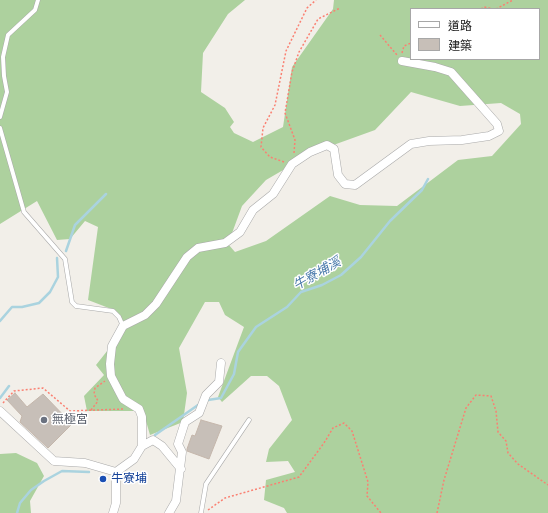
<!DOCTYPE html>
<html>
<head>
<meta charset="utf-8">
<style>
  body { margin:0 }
  #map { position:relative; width:548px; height:513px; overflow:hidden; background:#f2efe9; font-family:Rubik,"Noto Sans TC",sans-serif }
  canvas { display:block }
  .legend { position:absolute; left:410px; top:8px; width:130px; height:52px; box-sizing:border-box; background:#fff; border:1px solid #a7a7a7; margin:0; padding:5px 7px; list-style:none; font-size:12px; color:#222 }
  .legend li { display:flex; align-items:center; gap:8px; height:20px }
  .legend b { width:20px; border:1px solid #a7a7a7 }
</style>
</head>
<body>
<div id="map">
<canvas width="548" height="513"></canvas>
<ul class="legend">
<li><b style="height:5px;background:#fff"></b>道路</li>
<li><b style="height:11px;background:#c7bfb8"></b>建築</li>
</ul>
</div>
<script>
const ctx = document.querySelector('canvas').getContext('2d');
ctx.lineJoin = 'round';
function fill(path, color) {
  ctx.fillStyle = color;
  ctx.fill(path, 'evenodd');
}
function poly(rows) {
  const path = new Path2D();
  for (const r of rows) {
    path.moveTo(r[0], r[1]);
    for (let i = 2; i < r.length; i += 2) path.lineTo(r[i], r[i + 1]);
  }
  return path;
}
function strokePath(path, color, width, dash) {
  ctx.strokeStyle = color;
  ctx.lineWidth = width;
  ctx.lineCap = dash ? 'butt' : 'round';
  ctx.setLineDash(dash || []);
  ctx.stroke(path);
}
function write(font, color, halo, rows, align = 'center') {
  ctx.font = font + ' Rubik,"Noto Sans TC",sans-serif';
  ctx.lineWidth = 3;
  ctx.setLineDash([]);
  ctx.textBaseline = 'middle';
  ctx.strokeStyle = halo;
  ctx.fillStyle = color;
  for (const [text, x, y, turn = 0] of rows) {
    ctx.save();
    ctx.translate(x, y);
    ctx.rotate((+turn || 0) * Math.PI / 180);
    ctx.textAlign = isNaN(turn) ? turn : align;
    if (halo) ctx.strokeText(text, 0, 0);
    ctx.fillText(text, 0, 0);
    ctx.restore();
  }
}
fill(poly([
  [0,0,245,0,228,14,203,53,201,92,225,108,234,122,230,127,234,133,253,142,283,127,292,67,333,9,334,0,548,0,548,513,287,513,284,508,264,500,266,480,295,472,288,461,266,462,269,449,292,420,279,386,267,376,251,376,222,402,218,397,244,327,225,315,219,302,205,302,179,348,187,393,183,422,150,435,144,414,137,411,87,411,84,396,104,375,96,365,127,326,114,310,88,300,98,227,85,221,70,239,57,240,37,201,0,224],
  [411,9,539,9,539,59,411,59],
  [411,92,460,106,501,103,520,114,521,124,492,156,458,160,397,206,360,205,330,196,266,241,235,252,228,244,242,206,266,180,314,152,375,130],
  [16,453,37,463,44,476,30,501,31,513,0,513,0,454]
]), '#add19e');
strokePath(poly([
  [66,251,75,225,106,194],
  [0,321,12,307,22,307,39,303,50,292,58,277,57,258],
  [0,398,9,386],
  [208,400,221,398,234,374,238,352,256,327,287,307,301,292,322,285,341,275,361,257,390,221,422,190,428,179],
  [155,435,198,405],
  [17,513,20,503,31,490,44,481,62,471,89,472]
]), '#aad3df', 2.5);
const building = poly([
  [15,393,27,407,43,394,72,424,48,448,20,422,22,416,7,400,15,393],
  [201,420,222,426,209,459,187,451,187,449,192,435,195,436,201,420]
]);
fill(building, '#c7bfb8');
strokePath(building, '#c4b6ab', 1);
const service = poly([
  [0,117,7,92,4,76,3,57,8,35,35,10,38,0],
  [0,128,24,212,65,259,72,302,76,306,113,311,119,317,123,326],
  [201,513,206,484,249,420]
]);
const minor = poly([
  [0,411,54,461,85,463,116,472,134,459,142,446,142,417,139,409,123,399,111,376,110,364,112,346,123,326,145,315,156,304,187,257,198,248,225,243,240,232,253,210,273,194,292,164,310,152,327,145,334,149,338,175,345,184,355,185,411,144,429,141,462,140,489,136,499,131,497,124,451,72,435,67,402,61],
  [142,446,153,440,162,446,181,469],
  [113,513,116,503,116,472],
  [169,513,176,501,182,452,178,444,185,422,199,413,206,395,219,382,221,363]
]);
strokePath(service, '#a9a9a9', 5);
strokePath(minor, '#a9a9a9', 9);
strokePath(poly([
  [481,9,484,7,494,9],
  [496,9,513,0],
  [380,35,397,55],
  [402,53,404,46,411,43],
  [294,153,295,140,285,113,292,72,299,52,318,19,340,8],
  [284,162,270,157,261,147,263,128,275,105,286,51,307,8,316,0],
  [3,403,14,391,43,388,70,411,123,409],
  [91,410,98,401,94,394,95,388,105,381],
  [208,510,225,498,299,477,324,443,333,428,344,423,352,431,368,482,367,496,381,513],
  [437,513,444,480,466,408,476,395,491,396,496,411,498,432,506,441,508,453,518,464,548,485]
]), '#fa8072', 1.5, [2, 2]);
strokePath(service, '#fff', 4);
strokePath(minor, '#fff', 8);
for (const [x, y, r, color] of [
  [44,420,4,"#6b7280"],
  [103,479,4,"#1a4fb4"]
]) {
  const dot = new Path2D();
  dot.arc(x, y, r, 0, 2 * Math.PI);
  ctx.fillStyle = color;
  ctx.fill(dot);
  strokePath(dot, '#fff', 1.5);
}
write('12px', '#5b616d', '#fff', [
  ["無極宮",52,420]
], 'left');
write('12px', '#164399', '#fff', [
  ["牛寮埔",111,479]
], 'left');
write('italic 13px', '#4a7aab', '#fff', [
  ["牛寮埔溪",317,274,-30]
]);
</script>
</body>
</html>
